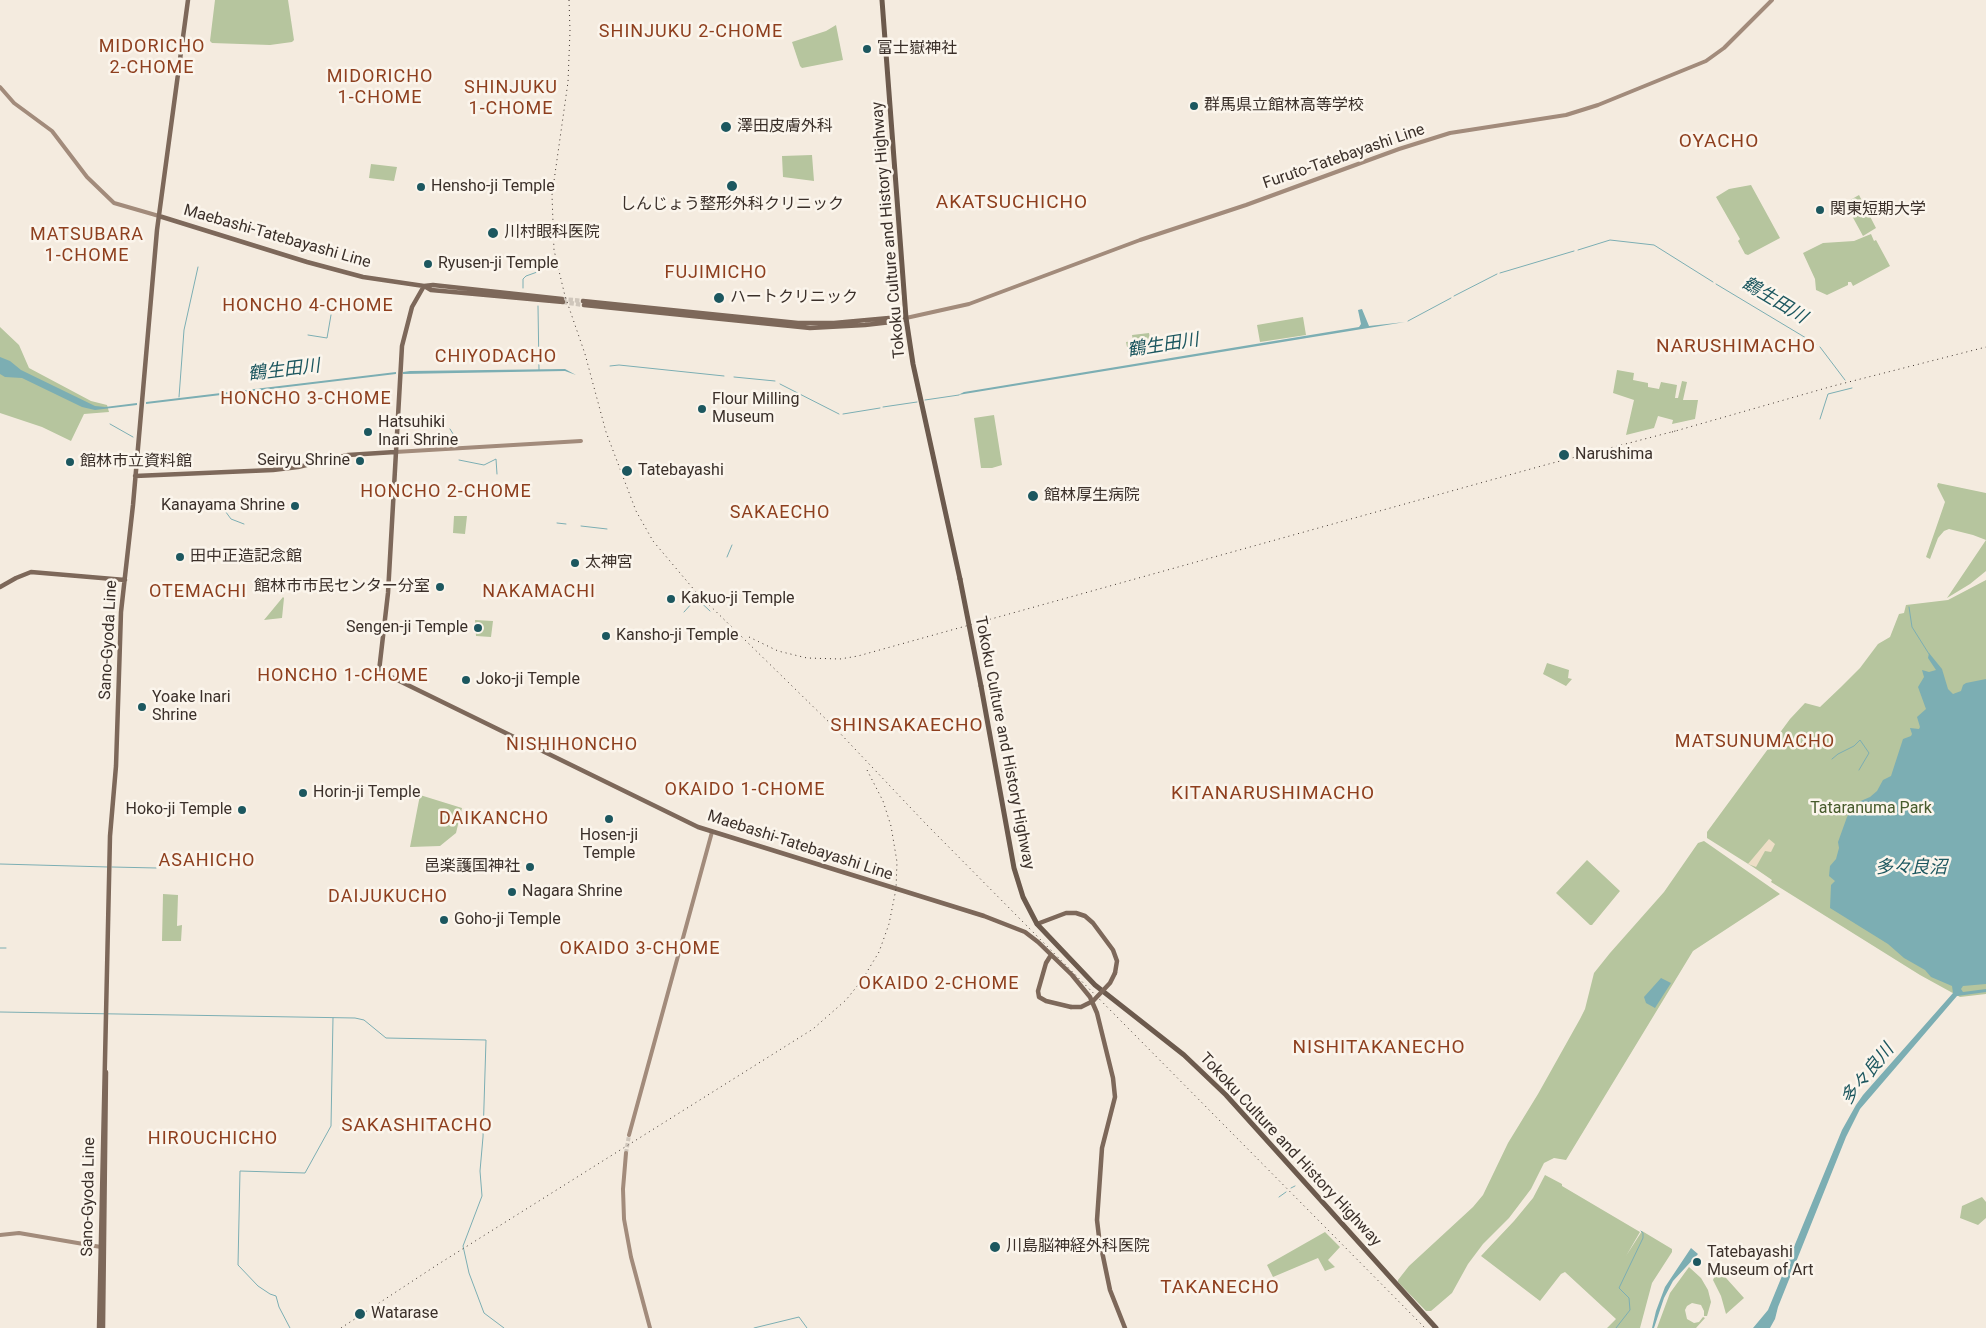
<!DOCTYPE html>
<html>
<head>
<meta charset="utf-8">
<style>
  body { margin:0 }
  canvas { display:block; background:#f4ebdf }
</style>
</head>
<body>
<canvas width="1986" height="1328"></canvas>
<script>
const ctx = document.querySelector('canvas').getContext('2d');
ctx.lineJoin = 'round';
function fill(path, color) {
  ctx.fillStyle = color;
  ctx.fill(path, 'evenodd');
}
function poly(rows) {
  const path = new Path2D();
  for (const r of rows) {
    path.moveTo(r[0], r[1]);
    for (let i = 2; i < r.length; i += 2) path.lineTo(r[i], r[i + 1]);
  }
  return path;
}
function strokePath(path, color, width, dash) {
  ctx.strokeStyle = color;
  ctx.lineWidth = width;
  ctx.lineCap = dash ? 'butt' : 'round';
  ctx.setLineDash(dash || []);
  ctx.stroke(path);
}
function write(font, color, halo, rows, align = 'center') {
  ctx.font = font + ' Roboto,"Noto Sans JP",sans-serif';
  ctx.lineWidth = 5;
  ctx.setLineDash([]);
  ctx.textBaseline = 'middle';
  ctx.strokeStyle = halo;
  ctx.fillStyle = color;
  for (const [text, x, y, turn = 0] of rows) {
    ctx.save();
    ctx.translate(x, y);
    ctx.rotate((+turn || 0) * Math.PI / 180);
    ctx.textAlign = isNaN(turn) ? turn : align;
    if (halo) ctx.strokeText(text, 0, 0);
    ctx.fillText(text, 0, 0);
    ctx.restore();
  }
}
fill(poly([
  [215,0,288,0,294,40,292,42,270,45,212,43,210,41],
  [836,25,843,60,802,68,800,66,792,42,826,31],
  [812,155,814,181,783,177,782,156],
  [371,164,397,167,394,181,369,178],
  [1751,185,1780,238,1748,255,1745,254,1738,241,1740,239,1716,197,1729,189],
  [1859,195,1876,228,1863,236,1845,203],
  [1871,234,1874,241,1876,240,1890,266,1853,286,1851,282,1848,282,1848,285,1827,295,1816,290,1815,279,1803,253,1823,243,1854,241],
  [1303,317,1306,335,1260,342,1257,325],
  [0,327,19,345,29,368,91,401,107,405,109,412,84,414,71,441,42,427,0,413],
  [1149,333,1152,348,1150,350,1129,354,1128,352,1126,342,1133,341,1132,335],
  [1617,370,1634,373,1633,380,1648,383,1648,387,1659,389,1661,382,1677,385,1675,398,1678,398,1682,381,1687,382,1683,400,1698,400,1695,419,1672,424,1673,420,1658,416,1654,428,1626,435,1634,400,1613,393],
  [994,415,1002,465,992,468,981,468,974,418],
  [1938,483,1986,493,1986,571,1970,584,1947,598,1986,540,1973,535,1949,529,1944,531,1938,538,1930,559,1926,557,1945,502,1937,486],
  [454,516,467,516,465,534,453,533],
  [1986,580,1986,994,1960,997,1920,975,1771,882,1772,880,1753,867,1707,838,1707,832,1790,719,1805,703,1820,707,1841,687,1860,668,1878,644,1890,637,1899,614,1904,613,1906,605,1948,600],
  [283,597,284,598,282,618,264,620],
  [475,620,493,621,491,637,476,636],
  [1547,663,1569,670,1568,678,1572,679,1566,686,1543,674],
  [420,795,462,808,456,833,440,846,410,847],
  [1704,841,1780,894,1693,951,1566,1160,1554,1158,1544,1163,1531,1189,1509,1218,1483,1244,1468,1264,1452,1293,1431,1311,1426,1311,1398,1282,1398,1280,1409,1266,1473,1207,1483,1195,1508,1143,1538,1094,1580,1019,1585,1009,1594,973,1610,953,1664,892,1698,843],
  [1587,860,1620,891,1592,925,1590,925,1556,893],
  [163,894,178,895,177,926,182,925,181,941,162,941],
  [1545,1175,1562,1184,1562,1186,1640,1232,1626,1256,1642,1231,1672,1249,1672,1252,1652,1283,1640,1328,1607,1328,1616,1319,1565,1272,1561,1274,1540,1301,1481,1256,1514,1221,1533,1198],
  [1982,1197,1986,1202,1986,1218,1978,1225,1960,1218,1962,1206],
  [1325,1232,1340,1247,1328,1260,1335,1267,1325,1271,1318,1258,1273,1277,1267,1265],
  [1689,1267,1701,1278,1708,1290,1711,1302,1707,1316,1704,1316,1704,1311,1701,1305,1692,1303,1687,1306,1685,1310,1687,1319,1694,1323,1699,1322,1703,1317,1705,1318,1696,1328,1657,1328,1670,1293],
  [1718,1269,1744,1298,1726,1314,1721,1296,1713,1280]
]), '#b6c59e');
fill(poly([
  [1769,839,1775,844,1771,852,1765,851,1756,867,1748,864]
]), '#eddec6');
fill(poly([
  [1362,309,1369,326,1405,322,958,395,964,392,1359,327,1361,324,1358,310],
  [0,357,10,361,21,370,95,406,105,407,137,403,137,405,95,410,82,407,22,378,5,377,0,374],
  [565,369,576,375,565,371,403,374,403,372,410,371],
  [396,372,396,374,146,404,146,402],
  [1929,653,1942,669,1948,689,1953,694,1961,691,1963,685,1966,683,1986,679,1986,984,1963,986,1961,989,1963,992,1986,989,1986,992,1957,996,1860,1109,1846,1137,1778,1307,1775,1319,1770,1328,1753,1328,1768,1310,1842,1130,1856,1105,1863,1095,1953,993,1952,986,1931,977,1925,970,1904,958,1888,944,1830,908,1831,885,1835,881,1829,876,1830,866,1836,859,1839,848,1838,842,1847,817,1856,803,1870,797,1877,791,1883,780,1891,776,1903,739,1911,736,1912,734,1910,728,1919,729,1920,727,1917,717,1926,709,1918,687,1924,677,1922,670,1929,672,1936,670,1928,658],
  [1661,978,1671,983,1655,1008,1646,1003,1644,997],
  [1691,1248,1698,1254,1673,1281,1664,1298,1654,1328,1652,1328,1656,1311,1665,1287]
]), '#7caeb3');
strokePath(poly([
  [1578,250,1610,240,1654,245,1713,282],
  [1500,273,1574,251],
  [1716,284,1816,344],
  [523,288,523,279,526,276,540,271],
  [1454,296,1497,274],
  [538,306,539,370],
  [1408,321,1451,298],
  [308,335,327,338,331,315],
  [1820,347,1845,380],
  [610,366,619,365,724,376],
  [734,377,775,381],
  [780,384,839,414],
  [179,397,184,330,198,267],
  [925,400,959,395],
  [883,407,917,402],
  [843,414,880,408],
  [1820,419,1828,394,1852,388],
  [110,424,133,437],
  [401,428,427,423],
  [450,429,455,437,456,443],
  [459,460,484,465,496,459,497,474],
  [215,500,217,500,231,519,244,524],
  [557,523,566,524],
  [581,526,607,529],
  [727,557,732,545],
  [1909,607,1912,627,1929,654],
  [684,612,693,602,695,597,710,611],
  [1832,759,1838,754,1854,746,1860,740,1869,753,1859,770],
  [0,864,108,867],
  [112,867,156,868],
  [0,948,6,948],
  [0,1012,355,1018,364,1020,386,1038,486,1040,483,1137,480,1171,482,1196,463,1246,469,1273,484,1313,504,1328],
  [1291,1188,1295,1186],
  [1279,1197,1286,1192],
  [290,1328,279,1307,276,1296,270,1294,258,1286,238,1265,240,1171,305,1173,331,1126,333,1018],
  [754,1328,799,1317,807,1328],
  [1616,1328,1630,1310,1629,1298,1619,1288,1643,1238,1643,1233,1641,1231]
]), '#7caeb3', 1);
strokePath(poly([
  [626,1153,629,1135]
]), '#cfc6bb', 4, [4, 2]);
strokePath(poly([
  [562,299,583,301],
  [563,302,584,305]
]), '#cfc6bb', 4.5, [4.5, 2]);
strokePath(poly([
  [0,87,14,103,52,131,87,177,114,203,159,216],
  [906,318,969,304,1140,240,1246,205,1399,149,1450,133,1566,115,1598,105,1706,61,1724,48,1772,0],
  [395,452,581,441],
  [629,1135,712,832],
  [626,1153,623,1189,624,1219,631,1257,650,1328],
  [0,1235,19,1233,101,1247]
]), '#a28b7b', 4);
strokePath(poly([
  [159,216,307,262,363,277,424,286,433,285,562,299],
  [424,286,412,307,402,346,388,593,379,671,698,827,984,916,1025,932,1038,942,1072,975,1090,997,1097,1013,1113,1078,1115,1097,1102,1148,1097,1220,1099,1237,1110,1290,1125,1328],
  [426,287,431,290,563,302],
  [583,301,798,323,834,323,900,317,906,318],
  [584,305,810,328,865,325,900,321,905,319],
  [135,476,273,470,298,467,348,455,395,452],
  [0,587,16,578,31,572,125,580],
  [1037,924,1066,913,1076,913,1085,916,1093,923,1113,950,1117,961,1115,973],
  [1051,955,1046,963,1038,991,1039,997,1046,1001,1071,1007],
  [99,1328,110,836,116,766,121,612,133,505,157,230,188,0],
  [103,1328,106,1072]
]), '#7d685a', 4.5);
strokePath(poly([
  [882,0,906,318,913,364,960,579],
  [981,686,1014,868,1023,897,1037,924,1095,985,1184,1055,1226,1095,1436,1328]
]), '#6c5a4d', 5);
strokePath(poly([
  [569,0,570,31,568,82,552,195,554,250,565,296,585,354,606,432,636,511,653,541,696,592,836,729,926,824,1425,1328],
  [1672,432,1833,386,1986,347],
  [749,637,778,651,807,658,840,659,858,656,1545,465,1679,430],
  [341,1328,437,1265,813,1029,846,1000,862,980,879,952,889,924,896,889,897,862,891,826,883,801,866,768]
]), '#3b302a', 1, [1, 4]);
strokePath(poly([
  [1071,1007,1081,1007,1093,1001,1110,983,1115,973]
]), '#7d685a', 4.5);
strokePath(poly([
  [960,579,981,686]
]), '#6c5a4d', 5);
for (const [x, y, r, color] of [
  [867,49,5,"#1c575f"],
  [1194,106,5,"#1c575f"],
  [726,127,6,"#1c575f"],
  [732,186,6,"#1c575f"],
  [421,187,5,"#1c575f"],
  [1820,210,5,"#1c575f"],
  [493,233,6,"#1c575f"],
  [428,264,5,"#1c575f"],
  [719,298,6,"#1c575f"],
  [702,409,5,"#1c575f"],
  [368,432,5,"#1c575f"],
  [1564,455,6,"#1c575f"],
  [360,461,5,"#1c575f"],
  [70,462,5,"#1c575f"],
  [627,471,6,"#1c575f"],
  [1033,496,6,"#1c575f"],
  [295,506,5,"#1c575f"],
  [180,557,5,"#1c575f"],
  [575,563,5,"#1c575f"],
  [440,587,5,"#1c575f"],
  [671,599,5,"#1c575f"],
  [478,628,5,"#1c575f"],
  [606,636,5,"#1c575f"],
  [466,680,5,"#1c575f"],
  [142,707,5,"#1c575f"],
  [303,793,5,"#1c575f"],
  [242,810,5,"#1c575f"],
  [609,819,5,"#1c575f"],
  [530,867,5,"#1c575f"],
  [512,892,5,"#1c575f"],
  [444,920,5,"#1c575f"],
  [995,1247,6,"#1c575f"],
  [1697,1262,5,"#1c575f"],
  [360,1314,6,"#1c575f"]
]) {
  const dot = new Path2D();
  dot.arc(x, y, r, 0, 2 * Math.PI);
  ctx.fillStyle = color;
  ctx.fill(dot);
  strokePath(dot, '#fbf5ec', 2);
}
write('16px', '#3b302a', '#fbf5ec', [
  ["富士嶽神社",877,49],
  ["群馬県立館林高等学校",1204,106],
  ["澤田皮膚外科",737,127],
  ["Hensho-ji Temple",431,187],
  ["しんじょう整形外科クリニック",732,205,"center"],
  ["関東短期大学",1830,210],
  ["川村眼科医院",504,233],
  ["Ryusen-ji Temple",438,264],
  ["ハートクリニック",730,298],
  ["Flour Milling",712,400],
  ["Museum",712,418],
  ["Hatsuhiki",378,423],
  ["Inari Shrine",378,441],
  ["Narushima",1575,455],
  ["Seiryu Shrine",350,461,"right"],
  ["館林市立資料館",80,462],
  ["Tatebayashi",638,471],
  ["館林厚生病院",1044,496],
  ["Kanayama Shrine",285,506,"right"],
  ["田中正造記念館",190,557],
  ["太神宮",585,563],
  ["館林市市民センター分室",430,587,"right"],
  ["Kakuo-ji Temple",681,599],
  ["Sengen-ji Temple",468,628,"right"],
  ["Kansho-ji Temple",616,636],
  ["Joko-ji Temple",476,680],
  ["Yoake Inari",152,698],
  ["Shrine",152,716],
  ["Horin-ji Temple",313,793],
  ["Hoko-ji Temple",232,810,"right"],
  ["Hosen-ji",609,836,"center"],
  ["Temple",609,854,"center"],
  ["邑楽護国神社",520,867,"right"],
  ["Nagara Shrine",522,892],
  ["Goho-ji Temple",454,920],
  ["川島脳神経外科医院",1006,1247],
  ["Tatebayashi",1707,1253],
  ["Museum of Art",1707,1271],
  ["Watarase",371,1314]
], 'left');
write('16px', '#3b302a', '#fbf5ec', [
  ["Furuto-Tatebayashi Line",1344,157,-19],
  ["Tokoku Culture and History Highway",889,230,-95],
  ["Maebashi-Tatebayashi Line",277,237,16],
  ["Sano-Gyoda Line",109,640,-87],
  ["Tokoku Culture and History Highway",1004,743,79],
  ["Maebashi-Tatebayashi Line",800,846,18],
  ["Tokoku Culture and History Highway",1290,1150,47],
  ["Sano-Gyoda Line",89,1197,-89]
]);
write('16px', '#475b2c', '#fbf5ec', [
  ["Tataranuma Park",1871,809]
]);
ctx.letterSpacing = '1px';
write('18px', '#8e3f1e', '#fbf5ec', [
  ["SHINJUKU 2-CHOME",691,32],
  ["MIDORICHO",152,47],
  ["2-CHOME",152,68],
  ["MIDORICHO",380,77],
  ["1-CHOME",380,98],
  ["SHINJUKU",511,88],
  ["1-CHOME",511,109],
  ["MATSUBARA",87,235],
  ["1-CHOME",87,256],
  ["FUJIMICHO",716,273],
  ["HONCHO 4-CHOME",308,306],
  ["CHIYODACHO",496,357],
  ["HONCHO 3-CHOME",306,399],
  ["HONCHO 2-CHOME",446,492],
  ["SAKAECHO",780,513],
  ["OTEMACHI",198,592],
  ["NAKAMACHI",539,592],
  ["HONCHO 1-CHOME",343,676],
  ["MATSUNUMACHO",1755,742],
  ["NISHIHONCHO",572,745],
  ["OKAIDO 1-CHOME",745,790],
  ["DAIKANCHO",494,819],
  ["ASAHICHO",207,861],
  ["DAIJUKUCHO",388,897],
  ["OKAIDO 3-CHOME",640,949],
  ["OKAIDO 2-CHOME",939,984],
  ["HIROUCHICHO",213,1139]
]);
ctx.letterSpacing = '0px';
write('italic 18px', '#1c575f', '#fbf5ec', [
  ["鶴生田川",1774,301,31],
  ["鶴生田川",1163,346,-9],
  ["鶴生田川",284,371,-7],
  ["多々良沼",1911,868],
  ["多々良川",1868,1075,-51]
]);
ctx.letterSpacing = '1px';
write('19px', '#8e3f1e', '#fbf5ec', [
  ["OYACHO",1719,142],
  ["AKATSUCHICHO",1012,203],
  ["NARUSHIMACHO",1736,347],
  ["SHINSAKAECHO",907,726],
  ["KITANARUSHIMACHO",1273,794],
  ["NISHITAKANECHO",1379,1048],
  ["SAKASHITACHO",417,1126],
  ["TAKANECHO",1220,1288]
]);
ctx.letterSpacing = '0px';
</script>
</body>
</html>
